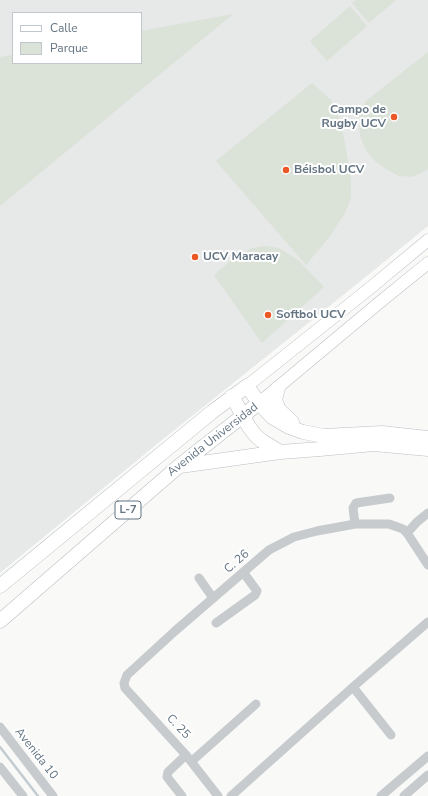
<!DOCTYPE html>
<html>
<head>
<meta charset="utf-8">
<style>
  body { margin:0 }
  #map { position:relative; width:428px; height:796px; overflow:hidden; background:#f9f9f7; font-family:"Nunito Sans",sans-serif }
  canvas { display:block }
  .legend { position:absolute; left:12px; top:12px; width:130px; height:52px; box-sizing:border-box; background:#fff; border:1px solid #c1c7cd; margin:0; padding:5px 7px; list-style:none; font-size:12px; color:#637483 }
  .legend li { display:flex; align-items:center; gap:8px; height:20px }
  .legend b { width:20px; border:1px solid #c1c7cd }
</style>
</head>
<body>
<div id="map">
<canvas width="428" height="796"></canvas>
<ul class="legend">
<li><b style="height:5px;background:#fff"></b>Calle</li>
<li><b style="height:11px;background:#dbe2d8"></b>Parque</li>
</ul>
</div>
<script>
const ctx = document.querySelector('canvas').getContext('2d');
ctx.lineJoin = 'round';
function fill(path, color) {
  ctx.fillStyle = color;
  ctx.fill(path, 'evenodd');
}
function poly(rows) {
  const path = new Path2D();
  for (const r of rows) {
    path.moveTo(r[0], r[1]);
    for (let i = 2; i < r.length; i += 2) path.lineTo(r[i], r[i + 1]);
  }
  return path;
}
function strokePath(path, color, width, dash) {
  ctx.strokeStyle = color;
  ctx.lineWidth = width;
  ctx.lineCap = dash ? 'butt' : 'round';
  ctx.setLineDash(dash || []);
  ctx.stroke(path);
}
function write(font, color, halo, rows, align = 'center') {
  ctx.font = font + ' "Nunito Sans",sans-serif';
  ctx.lineWidth = 4;
  ctx.setLineDash([]);
  ctx.textBaseline = 'middle';
  ctx.strokeStyle = halo;
  ctx.fillStyle = color;
  for (const [text, x, y, turn = 0] of rows) {
    ctx.save();
    ctx.translate(x, y);
    ctx.rotate((+turn || 0) * Math.PI / 180);
    ctx.textAlign = isNaN(turn) ? turn : align;
    if (halo) ctx.strokeText(text, 0, 0);
    ctx.fillText(text, 0, 0);
    ctx.restore();
  }
}
fill(poly([
  [0,0,428,0,428,226,352,288,157,444,0,573],
  [13,13,141,13,141,63,13,63]
]), '#e7e8e8');
fill(poly([
  [356,0,396,0,369,23,352,3],
  [350,6,367,26,327,61,310,41],
  [233,14,0,206,0,57,13,55,13,63,141,63,141,31],
  [428,52,428,169,423,172,412,177,399,176,386,169,375,161,366,150,360,136,359,123,360,111,366,101],
  [312,83,330,99,337,112,342,127,351,179,351,198,345,213,330,236,306,265,216,161],
  [266,246,279,248,298,260,324,287,262,343,214,275,234,258,252,248]
]), '#dbe2d8');
strokePath(poly([
  [0,747,38,796]
]), '#c2ccd1', 2.5);
const secondary = poly([
  [247,386,369,289,428,240],
  [259,403,380,302,428,263]
]);
const primary = poly([
  [278,388,275,400,279,410,292,422],
  [232,396,249,427,256,436,262,441,280,452],
  [180,466,280,452,320,449,374,444,428,449],
  [0,586,212,412,247,386,259,403,272,417,289,427,303,432,324,436,382,433,428,438],
  [0,621,179,466,259,403]
]);
strokePath(secondary, '#bbc0c5', 13);
strokePath(primary, '#babec2', 15);
strokePath(poly([
  [355,524,353,508,356,503,390,498],
  [407,533,417,522,428,513],
  [199,578,213,598],
  [216,623,255,595,257,591,243,572],
  [353,687,391,735],
  [0,727,53,796],
  [192,761,256,704],
  [0,767,23,796],
  [182,796,167,777,168,772,186,755],
  [218,796,186,755,125,688,124,683,127,675,175,631,269,550,294,537,317,531,355,524,389,524,403,529,407,533,428,565],
  [231,796,353,687,428,622],
  [381,796,428,756],
  [404,796,428,775]
]), '#c7cbce', 9);
strokePath(secondary, '#fff', 12);
strokePath(primary, '#fff', 14);
for (const [x, y, r, color] of [
  [394,117,4,"#eb5825"],
  [286,170,4,"#eb5825"],
  [195,257,4,"#eb5825"],
  [268,315,4,"#eb5825"]
]) {
  const dot = new Path2D();
  dot.arc(x, y, r, 0, 2 * Math.PI);
  ctx.fillStyle = color;
  ctx.fill(dot);
  strokePath(dot, '#fff', 1.5);
}
for (const [x, y, w] of [
  [128,510,26]
]) {
  const box = new Path2D();
  box.roundRect(x - w / 2, y - 9, w, 18, 3);
  ctx.fillStyle = '#fff';
  ctx.fill(box);
  strokePath(box, '#637483', 1);
}
write('bold 11px', '#637483', null, [
  ["L-7",128,510]
]);
write('bold 12px', '#637483', '#fff', [
  ["Campo de",386,110,"right"],
  ["Rugby UCV",386,124,"right"],
  ["Béisbol UCV",294,170],
  ["UCV Maracay",203,257],
  ["Softbol UCV",276,315]
], 'left');
write('12px', '#637483', '#fff', [
  ["Avenida Universidad",213,440,-38],
  ["C. 26",237,562,-41],
  ["C. 25",178,727,47],
  ["Avenida 10",36,754,52]
]);
</script>
</body>
</html>
